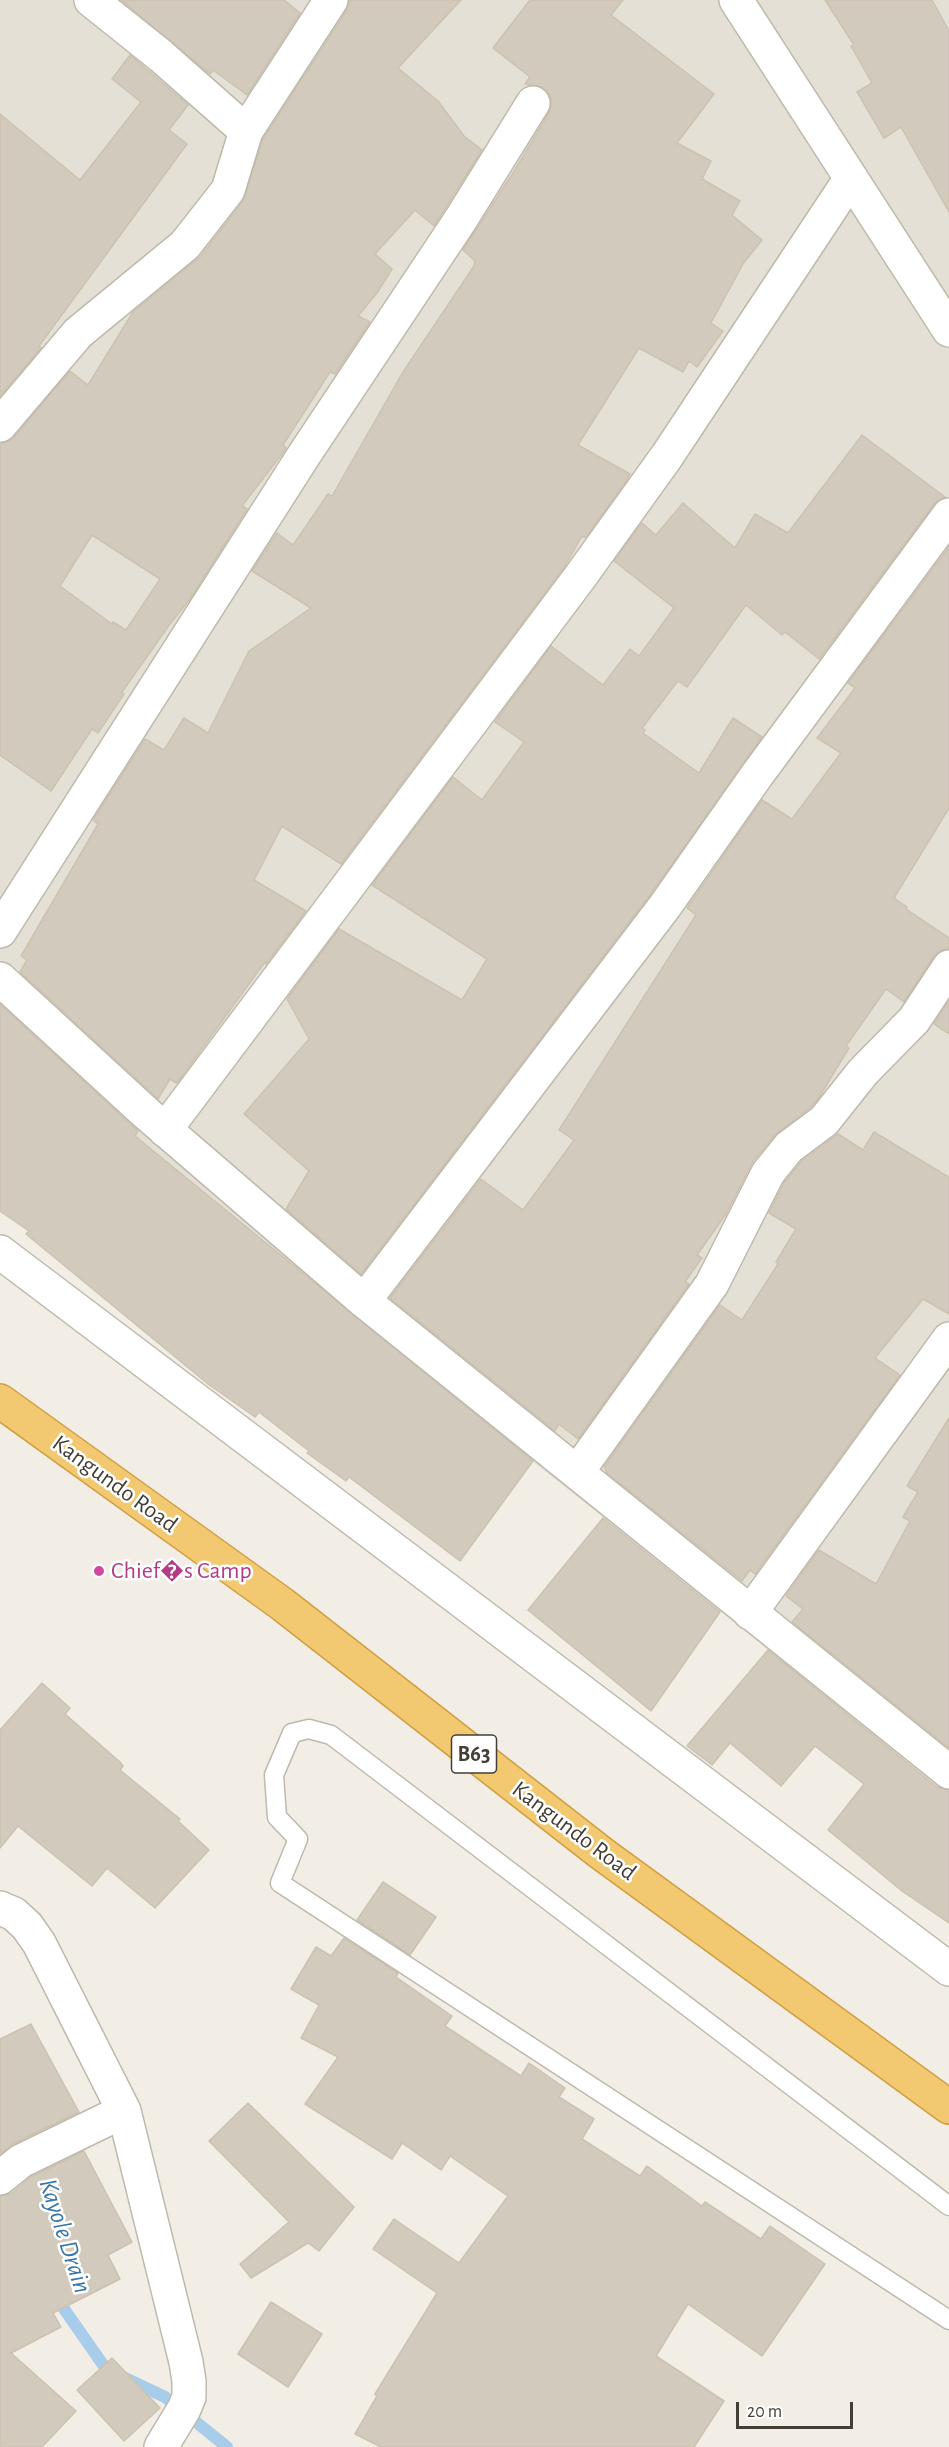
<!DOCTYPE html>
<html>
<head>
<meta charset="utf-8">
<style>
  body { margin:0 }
  #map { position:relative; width:949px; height:2447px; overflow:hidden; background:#f2eee6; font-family:"Alegreya Sans",sans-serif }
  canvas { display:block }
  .scale { position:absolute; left:736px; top:2402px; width:117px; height:27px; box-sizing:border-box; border:3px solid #443f36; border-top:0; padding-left:8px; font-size:18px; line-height:21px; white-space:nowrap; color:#443f36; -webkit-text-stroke:4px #fff; paint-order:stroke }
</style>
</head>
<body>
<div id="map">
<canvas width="949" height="2447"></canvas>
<div class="scale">20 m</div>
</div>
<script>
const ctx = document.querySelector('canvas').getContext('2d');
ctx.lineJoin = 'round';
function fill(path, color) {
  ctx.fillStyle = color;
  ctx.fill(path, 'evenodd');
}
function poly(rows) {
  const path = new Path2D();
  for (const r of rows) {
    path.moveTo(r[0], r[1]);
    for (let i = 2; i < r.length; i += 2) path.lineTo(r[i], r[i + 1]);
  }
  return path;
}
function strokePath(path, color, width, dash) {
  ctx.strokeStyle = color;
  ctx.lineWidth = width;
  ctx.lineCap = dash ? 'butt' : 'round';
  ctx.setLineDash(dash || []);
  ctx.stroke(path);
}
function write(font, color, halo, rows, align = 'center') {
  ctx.font = font + ' "Alegreya Sans",sans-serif';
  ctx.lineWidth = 5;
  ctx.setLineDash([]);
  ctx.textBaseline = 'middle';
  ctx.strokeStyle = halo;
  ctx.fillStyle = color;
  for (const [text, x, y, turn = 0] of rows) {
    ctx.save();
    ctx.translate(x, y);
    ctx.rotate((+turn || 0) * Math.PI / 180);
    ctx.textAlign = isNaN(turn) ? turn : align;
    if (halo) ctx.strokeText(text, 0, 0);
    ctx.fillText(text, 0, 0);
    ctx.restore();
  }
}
fill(poly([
  [0,0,949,0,949,1789,0,1043]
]), '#e5e0d5');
strokePath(poly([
  [59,2295,62,2306,106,2369,165,2397,227,2447]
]), '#a7cdea', 12);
const building = poly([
  [121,0,284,0,300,13,247,95,213,70,210,74,121,0],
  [350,0,461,0,398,68,438,101,464,136,482,150,434,226,415,210,375,254,392,269,377,293,358,316,370,322,335,374,330,372,283,445,286,448,282,454,242,506,247,509,190,599,170,624,122,692,124,694,98,733,92,729,51,791,0,755,0,443,7,442,14,437,70,371,88,385,133,312,200,257,243,201,263,139,347,10,350,0],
  [92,535,160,579,126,630,113,622,112,624,60,586,92,535],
  [530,0,623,0,611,15,714,94,677,143,711,161,702,179,740,201,732,215,762,240,743,264,711,323,723,331,697,367,689,361,683,372,639,348,578,445,630,474,625,483,585,538,582,536,565,566,341,864,282,826,254,880,306,911,266,964,265,962,177,1083,170,1079,158,1099,20,972,27,960,21,956,98,824,93,820,145,739,164,750,184,718,208,733,249,651,311,608,252,571,277,533,293,545,328,494,332,496,403,372,474,266,475,261,463,250,513,173,549,113,552,103,549,94,542,87,525,84,530,77,493,48,530,0],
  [825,0,932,0,949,31,949,212,901,127,884,138,857,92,872,83,851,46,854,45,825,0],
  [130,55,188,105,169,130,187,144,39,346,41,348,0,396,0,114,80,180,141,102,112,79,130,55],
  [862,435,945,497,934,504,819,659,785,632,782,635,746,605,687,687,678,681,642,728,645,730,643,733,699,773,733,718,762,737,650,895,361,1274,286,1209,309,1171,244,1114,309,1039,287,999,339,929,462,1000,487,959,372,885,453,777,482,800,524,742,495,722,551,646,603,685,630,649,639,656,674,608,614,561,642,523,656,535,683,503,735,548,755,514,788,533,862,435],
  [949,547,949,808,894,898,907,907,906,909,949,938,949,948,940,951,934,956,904,1002,886,989,846,1046,849,1048,818,1099,811,1107,775,1135,753,1161,726,1214,697,1255,702,1258,685,1282,689,1284,578,1439,559,1424,555,1431,390,1298,481,1179,523,1210,574,1140,559,1130,696,915,687,908,762,800,792,819,841,753,817,738,855,688,848,683,949,547],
  [949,1001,949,1034,934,1024,949,1001],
  [0,1004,138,1131,135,1136,533,1461,460,1561,349,1477,346,1481,307,1453,309,1451,259,1412,255,1417,208,1384,26,1234,29,1231,0,1211,0,1004],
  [874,1132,949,1177,949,1314,923,1299,875,1358,900,1375,755,1574,750,1570,742,1581,607,1473,604,1467,720,1305,742,1320,778,1264,776,1262,796,1229,769,1213,784,1183,802,1161,838,1134,863,1150,874,1132],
  [949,1418,949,1748,792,1622,803,1609,786,1596,819,1550,876,1584,910,1521,903,1517,918,1492,907,1486,949,1418],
  [603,1518,720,1612,651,1711,528,1610,603,1518],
  [768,1650,937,1787,949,1790,949,1923,902,1891,828,1830,864,1784,815,1746,781,1786,730,1743,712,1765,687,1746,768,1650],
  [42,1683,70,1708,65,1714,120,1762,123,1766,120,1770,180,1819,178,1821,209,1850,155,1908,107,1868,92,1886,18,1826,0,1848,0,1730,42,1683],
  [383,1882,436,1917,410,1955,357,1920,383,1882],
  [344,1938,398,1973,396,1977,452,2016,445,2026,521,2076,529,2063,565,2088,559,2097,594,2119,582,2139,640,2176,647,2166,702,2206,705,2202,761,2239,770,2226,825,2264,762,2356,688,2304,656,2356,724,2401,694,2447,381,2447,355,2434,377,2396,375,2394,437,2293,373,2249,394,2219,459,2263,508,2196,450,2156,441,2170,402,2143,392,2159,305,2104,338,2057,301,2038,319,2005,291,1989,316,1947,331,1956,344,1938],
  [31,2024,79,2112,13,2144,0,2154,0,2039,31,2024],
  [248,2103,354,2207,319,2251,308,2243,251,2278,240,2264,289,2222,209,2141,248,2103],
  [84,2151,132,2242,108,2255,120,2279,53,2313,61,2327,11,2353,76,2411,42,2447,0,2447,0,2196,12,2193,31,2177,84,2151],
  [271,2302,322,2334,288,2387,238,2354,271,2302],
  [112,2358,160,2408,124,2441,77,2390,112,2358]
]);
fill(building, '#d2cabc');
strokePath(building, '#ccc2b0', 1.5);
const lane = poly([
  [949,2206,331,1735,309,1729,292,1733,274,1775,277,1817,298,1839,280,1883,949,2320]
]);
const street = poly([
  [91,0,161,56,246,131],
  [736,0,949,330],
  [0,425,78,333,185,245,228,190,246,131,331,0],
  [0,931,304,455,461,219,533,103],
  [0,979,146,1113,364,1301,949,1772],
  [165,1130,580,577,667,456,851,178],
  [0,1252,949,1969],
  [364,1301,665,906,757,775,949,515],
  [578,1471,712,1284,768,1173,789,1147,824,1121,863,1072,914,1020,949,967],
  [750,1613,949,1339],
  [0,1908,14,1914,27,1926,39,1943,124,2111,186,2362,189,2381,189,2397,184,2409,161,2447],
  [0,2178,21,2161,124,2111]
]);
const highway = poly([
  [0,1401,282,1604,601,1853,949,2107]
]);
strokePath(lane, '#bfb9ac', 21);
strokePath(street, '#bfb9ac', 36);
strokePath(highway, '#d09e41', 36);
strokePath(lane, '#fff', 18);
strokePath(street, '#fff', 33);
strokePath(highway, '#f2c971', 33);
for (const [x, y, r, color] of [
  [99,1571,6,"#d1479c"]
]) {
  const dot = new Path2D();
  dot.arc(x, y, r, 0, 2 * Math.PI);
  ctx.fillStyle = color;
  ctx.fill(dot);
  strokePath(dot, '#fff', 2);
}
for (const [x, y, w] of [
  [474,1754,45]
]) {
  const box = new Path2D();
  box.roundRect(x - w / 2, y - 19, w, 38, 4.5);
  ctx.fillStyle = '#fff';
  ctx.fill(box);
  strokePath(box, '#443f36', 1.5);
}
write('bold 22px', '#443f36', null, [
  ["B63",474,1754]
]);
write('24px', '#443f36', '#fff', [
  ["Kangundo Road",115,1484,36],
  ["Kangundo Road",574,1831,37]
]);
write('24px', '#b23c85', '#fff', [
  ["Chief�s Camp",111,1571]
], 'left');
write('italic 26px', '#3876a7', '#fff', [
  ["Kayole Drain",65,2236,72]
]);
</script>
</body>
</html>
